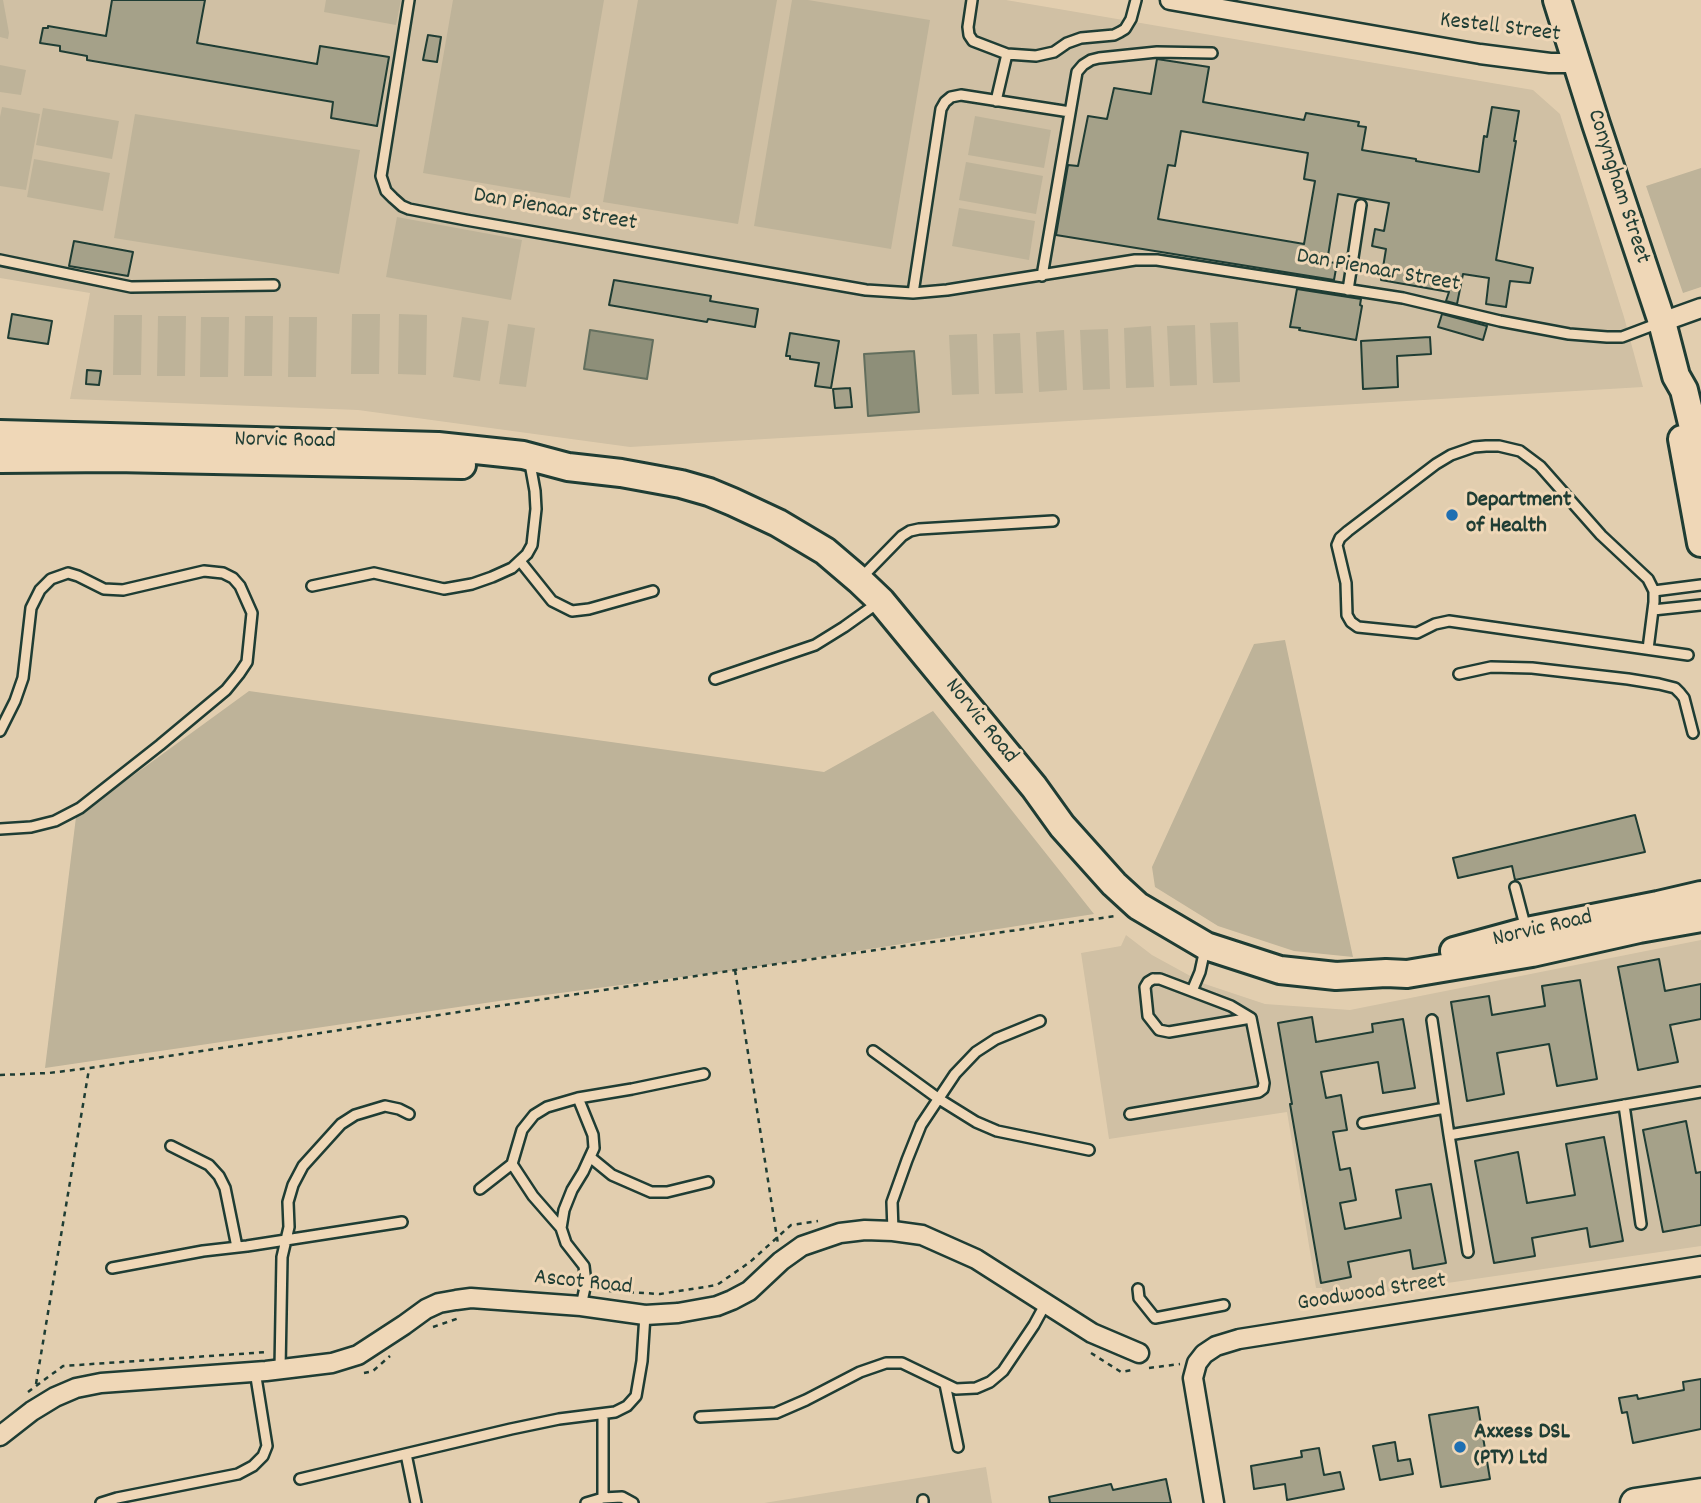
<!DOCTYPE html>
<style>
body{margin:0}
canvas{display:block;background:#e2ceaf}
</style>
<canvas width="1701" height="1503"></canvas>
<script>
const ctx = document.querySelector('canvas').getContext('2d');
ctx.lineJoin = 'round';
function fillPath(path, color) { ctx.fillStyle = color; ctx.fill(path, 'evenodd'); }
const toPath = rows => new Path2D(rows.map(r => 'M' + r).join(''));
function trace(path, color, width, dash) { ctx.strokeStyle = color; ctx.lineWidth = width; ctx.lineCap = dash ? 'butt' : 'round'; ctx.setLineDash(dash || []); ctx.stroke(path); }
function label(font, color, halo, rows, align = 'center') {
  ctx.font = font + ' Dekko,sans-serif'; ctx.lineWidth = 6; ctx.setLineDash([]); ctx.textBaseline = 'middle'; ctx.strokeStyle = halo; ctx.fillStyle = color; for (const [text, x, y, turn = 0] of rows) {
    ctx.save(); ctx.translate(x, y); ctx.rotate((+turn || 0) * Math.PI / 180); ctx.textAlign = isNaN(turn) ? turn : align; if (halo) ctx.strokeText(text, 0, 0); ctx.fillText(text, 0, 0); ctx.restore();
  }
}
fillPath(toPath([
 [0,0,1006,0,1533,90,1560,114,1624,317,1643,387,630,447,358,410,70,399,90,293,0,278],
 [1126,935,1152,955,1205,984,1265,1004,1350,1010,1701,940,1701,1246,1324,1301,1322,1288,1316,1288,1287,1112,1109,1139,1081,953,1121,946],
 [986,1467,992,1503,764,1503]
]), '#d0c0a4');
fillPath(toPath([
 [0,0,3,0,9,33,8,39,0,37],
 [326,0,401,0,396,25,324,12],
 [453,0,604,0,570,198,423,173],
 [638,0,777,0,738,224,603,202],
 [792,0,808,0,930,20,891,249,754,226],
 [0,65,26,70,21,95,0,92],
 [2,107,40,114,26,190,0,186,0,117],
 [43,108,119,121,112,159,36,145],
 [135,114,360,150,339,274,114,238],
 [975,116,1051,130,1044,168,968,155],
 [34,159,110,173,103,211,27,197],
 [966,162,1043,176,1036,214,959,200],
 [1701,168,1701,287,1683,293,1646,186],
 [959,208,1035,221,1029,260,952,246],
 [397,217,522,240,511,300,386,277],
 [352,314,380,314,379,374,351,374],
 [399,314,427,315,426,375,398,374],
 [114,315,142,315,141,375,113,375],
 [158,316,186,316,185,376,157,376],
 [245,316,273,316,272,376,244,376],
 [201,317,229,317,228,377,200,377],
 [289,317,317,317,316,377,288,377],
 [462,317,489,321,480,381,453,377],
 [1238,322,1240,382,1213,383,1210,323],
 [508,324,535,328,526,387,499,384],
 [1195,325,1197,385,1170,386,1167,326],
 [1151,326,1154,387,1126,388,1124,328],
 [1108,329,1110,389,1083,390,1080,330],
 [1064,330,1067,390,1039,392,1036,332],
 [1020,333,1023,393,995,394,993,334],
 [977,334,979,394,952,395,949,335],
 [1285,640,1353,957,1294,951,1218,926,1155,887,1152,867,1254,644],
 [249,691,824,772,933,711,1094,914,735,970,499,1001,45,1068,76,817]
]), '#beb399');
const water = toPath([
 [590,330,653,340,647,379,584,369,590,330],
 [914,351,919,412,868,416,864,354,914,351]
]);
fillPath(water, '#8e8f79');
trace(water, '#626e5d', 2);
const building = toPath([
 [112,0,205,0,197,43,317,64,320,46,389,57,377,126,331,118,333,102,87,60,87,56,60,51,60,46,40,43,43,28,48,28,48,26,106,36,112,0],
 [428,35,441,37,437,62,423,60,428,35],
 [1157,59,1209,67,1203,102,1304,120,1306,113,1359,122,1358,126,1366,127,1362,150,1416,159,1416,161,1479,172,1484,136,1487,137,1492,107,1519,111,1514,141,1516,141,1496,260,1533,268,1530,283,1510,281,1506,307,1486,304,1489,278,1463,274,1457,304,1446,301,1449,292,1381,280,1386,249,1372,246,1375,229,1384,231,1389,203,1338,194,1327,262,1337,263,1334,280,1056,235,1068,165,1078,166,1088,116,1107,119,1114,88,1151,94,1157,59],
 [1181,131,1308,153,1304,179,1315,181,1304,244,1158,219,1168,165,1175,166,1181,131],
 [74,241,133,252,128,276,69,266,74,241],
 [614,280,711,296,710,301,758,309,755,327,708,319,707,322,609,305,614,280],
 [1297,289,1361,299,1360,305,1362,306,1356,340,1299,330,1300,328,1290,327,1297,289],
 [12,314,52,321,48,344,8,338,12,314],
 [1442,314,1487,326,1483,340,1438,327,1442,314],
 [790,333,839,341,831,388,815,386,819,363,790,359,790,356,786,356,790,333],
 [1430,337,1431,354,1397,356,1398,387,1363,389,1361,341,1430,337],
 [87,370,101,371,99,385,86,384,87,370],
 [850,388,852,407,835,408,833,389,850,388],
 [1635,815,1645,852,1515,880,1512,866,1458,878,1453,858,1635,815],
 [1659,959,1665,991,1701,984,1701,1019,1670,1025,1678,1062,1638,1070,1618,967,1659,959],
 [1580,980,1597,1079,1557,1086,1549,1044,1497,1053,1504,1094,1467,1101,1451,1002,1489,996,1492,1015,1545,1006,1542,986,1580,980],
 [1312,1017,1316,1042,1373,1032,1372,1024,1403,1019,1415,1088,1383,1093,1378,1062,1321,1072,1326,1098,1341,1095,1347,1130,1333,1132,1340,1170,1350,1168,1356,1200,1340,1203,1345,1229,1401,1218,1396,1190,1431,1184,1446,1263,1413,1269,1410,1250,1348,1262,1351,1277,1321,1283,1290,1104,1292,1104,1278,1023,1312,1017],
 [1686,1121,1696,1173,1701,1172,1701,1225,1663,1232,1643,1130,1686,1121],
 [1604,1137,1623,1241,1590,1247,1587,1228,1532,1238,1535,1256,1494,1263,1475,1161,1518,1152,1527,1203,1575,1195,1566,1144,1604,1137],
 [1701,1379,1701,1429,1633,1443,1627,1412,1622,1413,1619,1398,1637,1395,1638,1399,1684,1390,1683,1382,1701,1379],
 [1478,1407,1490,1479,1441,1487,1429,1415,1478,1407],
 [1395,1442,1398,1461,1410,1459,1413,1474,1380,1480,1373,1446,1395,1442],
 [1319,1448,1324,1475,1340,1472,1344,1489,1287,1500,1285,1484,1254,1489,1251,1466,1302,1457,1301,1451,1319,1448],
 [1166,1479,1171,1503,1050,1503,1049,1497,1111,1484,1113,1490,1166,1479]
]);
fillPath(building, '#a5a189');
trace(building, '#1f3d34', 2);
const lane = toPath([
 [409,0,381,176,386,191,393,198,402,206,409,209,466,220,866,290,913,293,947,290,1135,260,1157,260,1403,298,1500,321,1569,334,1607,337,1622,337,1659,323],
 [972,0,968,27,969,35,973,41,1007,54,1036,56,1054,52,1067,43,1081,38,1114,35,1120,32,1125,29,1131,19,1136,0],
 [996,101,1007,54],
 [0,260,131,287,274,285],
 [1042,276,1077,72,1083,65,1091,60,1099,58,1157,52,1212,53],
 [1348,290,1361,205],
 [913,293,941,109,945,102,951,97,961,95,1070,112],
 [520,561,552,601,572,611,589,609,653,591],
 [861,578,902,536,910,531,919,529,1053,521],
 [312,586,374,573,444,589,472,584,492,577,512,568,527,554,532,545,536,509,535,491,531,469,531,459],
 [1654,591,1701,585],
 [1653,610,1701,605],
 [1648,649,1654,602,1654,591,1648,579,1601,535,1540,466,1520,451,1499,446,1486,446,1474,447,1451,455,1436,464,1348,531,1340,538,1337,545,1346,583,1347,615,1351,622,1358,627,1417,633,1435,624,1449,621,1688,655],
 [1459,674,1491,667,1532,668,1628,679,1659,684,1675,688,1680,693,1684,698,1693,733],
 [715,679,815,645,844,627,879,602],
 [0,731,15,701,23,678,31,608,40,590,51,579,68,573,78,576,104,589,123,590,204,571,223,573,233,578,240,586,252,613,247,662,239,674,226,690,160,745,80,808,55,821,31,827,0,829],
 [1515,887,1526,929],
 [1153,979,1160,979,1231,1006,1251,1018,1169,1032,1159,1030,1148,1016,1145,987,1148,982,1153,979],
 [1192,991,1200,972,1205,949],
 [1432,1020,1449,1135],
 [873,1051,939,1099,976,1122,997,1131,1089,1150],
 [578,1098,593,1135,594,1148,583,1172,572,1190,564,1210,561,1228,566,1243,584,1266,586,1283,581,1306],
 [1624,1105,1641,1224],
 [1130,1114,1259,1092,1263,1089,1264,1083,1251,1018],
 [1363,1123,1445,1108],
 [171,1146,209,1165,219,1176,225,1188,237,1247],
 [590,1157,612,1175,651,1192,667,1192,708,1182],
 [512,1164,533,1196,561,1228],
 [480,1189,512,1164,522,1130,534,1115,547,1107,578,1098,632,1089,704,1074],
 [893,1231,892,1202,907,1160,921,1125,955,1074,976,1052,996,1039,1040,1021],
 [1468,1252,1449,1135,1701,1092],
 [112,1268,203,1251,247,1246,402,1222],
 [1138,1289,1139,1298,1155,1318,1224,1305],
 [280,1369,282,1257,289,1227,288,1202,293,1185,303,1166,341,1124,355,1115,385,1106,399,1109,409,1114],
 [945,1384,958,1447],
 [700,1417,776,1413,806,1400,860,1372,886,1363,902,1363,956,1389,976,1388,990,1382,1003,1371,1034,1325,1046,1303],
 [406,1454,416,1503],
 [300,1479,511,1429,559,1419,615,1412,627,1406,636,1396,642,1361,645,1315],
 [603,1498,603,1414],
 [923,1500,923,1503],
 [101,1503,117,1498,238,1474,253,1466,263,1456,267,1446,255,1371],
 [586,1503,603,1498,622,1497,633,1503]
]);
const street = toPath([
 [1170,0,1480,54,1550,63,1567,63,1575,61],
 [1662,322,1701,308],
 [0,1436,32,1411,55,1397,76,1388,101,1383,266,1371,332,1363,358,1355,404,1325,426,1309,439,1303,456,1300,471,1298,581,1306,645,1315,678,1313,717,1306,732,1300,749,1291,781,1261,802,1246,840,1233,865,1230,893,1231,922,1235,976,1259,1092,1333,1139,1353],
 [1214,1503,1193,1378,1197,1363,1204,1354,1216,1346,1239,1339,1701,1266]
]);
const secondary = toPath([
 [1557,0,1596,124,1662,322,1676,376,1684,390,1701,461],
 [0,434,438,446,523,455,568,467,621,473,681,484,709,492,733,502,778,523,825,551,859,580,881,601,1034,787,1062,826,1114,884,1138,906,1206,946,1280,970,1336,976,1386,973,1407,974,1532,953,1639,929,1701,918],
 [1682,439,1701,543],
 [0,459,114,458,462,465],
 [1454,951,1527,931,1658,905,1701,895]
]);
const primary = toPath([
 [1635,1503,1701,1493]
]);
trace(lane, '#1f3d34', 14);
trace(street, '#1f3d34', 23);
trace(secondary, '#1f3d34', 32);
trace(primary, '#1f3d34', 33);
trace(toPath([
 [735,970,778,1244],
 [0,1075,49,1073,89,1068,735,970,1116,916],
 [609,1291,660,1294,717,1285,750,1262,791,1225,818,1221],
 [433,1327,459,1318],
 [1091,1353,1121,1372,1132,1370],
 [1149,1368,1180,1364],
 [364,1373,373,1371,390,1356],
 [36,1384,89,1069],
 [28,1392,63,1366,268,1352]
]), '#1f3d34', 2.5, [5, 5]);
trace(lane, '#efd7b7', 9);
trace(street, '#efd7b7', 18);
trace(secondary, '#efd7b7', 26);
trace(primary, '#efd7b7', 28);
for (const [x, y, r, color] of [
 [1452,515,7,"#1f6fb2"],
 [1460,1447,7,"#1f6fb2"]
]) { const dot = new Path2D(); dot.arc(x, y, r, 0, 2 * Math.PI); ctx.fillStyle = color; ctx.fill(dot); trace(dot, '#efd7b7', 2.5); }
label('23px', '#1f3d34', '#efd7b7', [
 ["Kestell Street",1500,29,7],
 ["Conyngham Street",1617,187,72],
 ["Dan Pienaar Street",555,211,10],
 ["Dan Pienaar Street",1378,272,10],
 ["Norvic Road",285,442,1],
 ["Norvic Road",980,722,51],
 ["Norvic Road",1543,930,-13],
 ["Ascot Road",583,1284,6],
 ["Goodwood Street",1372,1294,-9]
]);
label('bold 23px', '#1f3d34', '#efd7b7', [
 ["Department",1466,502],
 ["of Health",1466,528],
 ["Axxess DSL",1474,1434],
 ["(PTY) Ltd",1474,1460]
], 'left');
</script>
